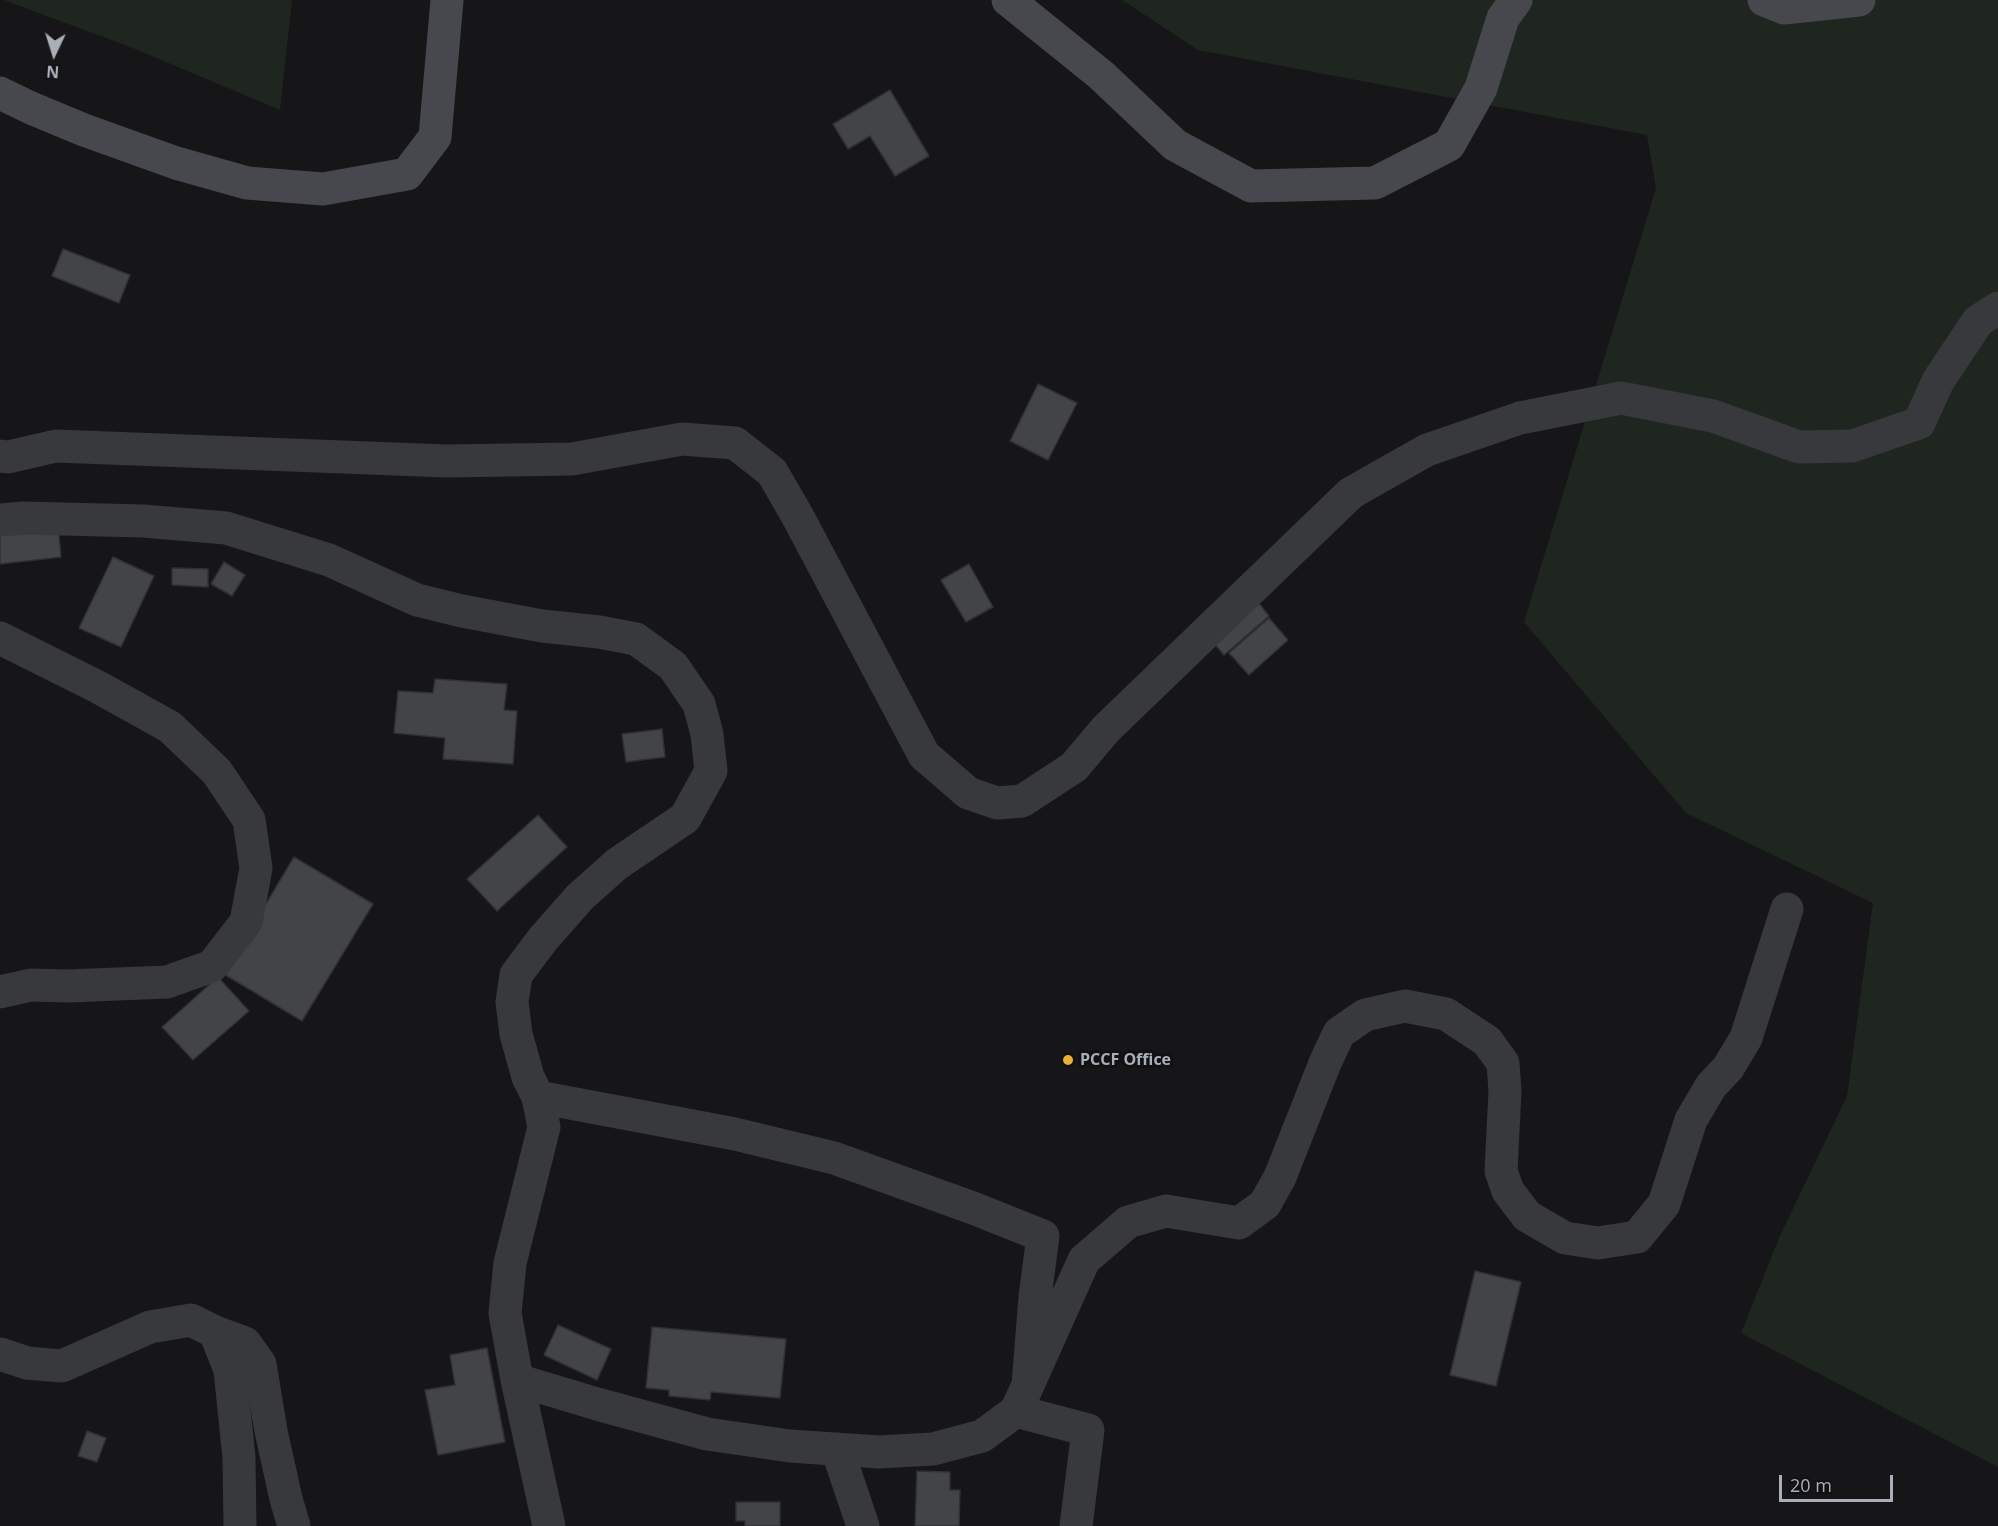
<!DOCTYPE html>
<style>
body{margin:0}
#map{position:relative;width:1998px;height:1526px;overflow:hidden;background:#161618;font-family:"Open Sans",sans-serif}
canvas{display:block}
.north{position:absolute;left:24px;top:24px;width:60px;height:60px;-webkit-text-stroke:4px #111113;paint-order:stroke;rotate:184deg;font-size:16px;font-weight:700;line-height:24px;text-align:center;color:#a9aeb8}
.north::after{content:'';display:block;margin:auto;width:21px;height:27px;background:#a9aeb8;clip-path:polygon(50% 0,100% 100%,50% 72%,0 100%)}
.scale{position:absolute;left:1779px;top:1475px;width:114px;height:27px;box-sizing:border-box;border:3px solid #a9aeb8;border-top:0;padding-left:8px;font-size:18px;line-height:21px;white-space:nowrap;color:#a9aeb8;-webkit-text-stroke:4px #111113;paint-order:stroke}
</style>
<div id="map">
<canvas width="1998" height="1526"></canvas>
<div class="north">N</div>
<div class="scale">20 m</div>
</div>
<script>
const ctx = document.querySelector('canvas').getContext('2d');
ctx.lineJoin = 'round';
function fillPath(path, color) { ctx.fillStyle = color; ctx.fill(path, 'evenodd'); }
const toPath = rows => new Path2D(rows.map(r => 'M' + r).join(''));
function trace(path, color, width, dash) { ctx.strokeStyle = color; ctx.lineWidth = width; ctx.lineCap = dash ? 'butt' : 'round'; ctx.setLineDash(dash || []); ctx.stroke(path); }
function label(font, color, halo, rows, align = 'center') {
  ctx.font = font + ' "Open Sans",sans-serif'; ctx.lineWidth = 6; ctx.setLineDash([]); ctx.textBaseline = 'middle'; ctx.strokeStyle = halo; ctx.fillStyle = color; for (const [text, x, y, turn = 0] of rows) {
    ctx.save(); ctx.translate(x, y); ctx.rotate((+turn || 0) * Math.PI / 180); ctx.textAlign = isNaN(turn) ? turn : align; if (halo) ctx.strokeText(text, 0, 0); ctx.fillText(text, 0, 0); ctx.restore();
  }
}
fillPath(toPath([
 [4,0,292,0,280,110,133,48],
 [1122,0,1998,0,1998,1467,1741,1333,1779,1238,1847,1096,1873,903,1686,813,1524,622,1656,188,1647,135,1198,50]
]), '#1f261f');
const building = toPath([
 [890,90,929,156,895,176,870,136,848,149,833,124,890,90],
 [63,249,130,275,119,303,52,276,63,249],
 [1038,384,1077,403,1048,460,1010,441,1038,384],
 [58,526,61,557,0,564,0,532,58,526],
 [113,557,154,576,121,647,79,628,113,557],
 [224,562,245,575,232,596,211,584,224,562],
 [969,564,993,607,966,622,941,580,969,564],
 [172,568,208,569,208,587,172,585,172,568],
 [1258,602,1269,616,1224,655,1213,642,1258,602],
 [1269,618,1288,640,1249,675,1229,653,1269,618],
 [435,679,507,684,504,710,517,711,513,764,443,759,445,738,394,733,398,691,433,693,435,679],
 [662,729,665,757,626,762,622,734,662,729],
 [538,815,567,847,497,911,467,879,538,815],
 [294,857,373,904,302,1021,224,974,294,857],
 [218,977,249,1011,193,1060,162,1027,218,977],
 [1475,1271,1521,1282,1496,1386,1450,1375,1475,1271],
 [558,1325,611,1349,597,1380,544,1355,558,1325],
 [652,1327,786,1339,780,1398,711,1392,710,1400,669,1396,669,1390,646,1388,652,1327],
 [487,1348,505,1442,438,1455,425,1390,455,1385,450,1355,487,1348],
 [87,1431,106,1438,97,1462,78,1456,87,1431],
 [917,1471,950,1472,950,1490,960,1490,959,1526,915,1526,917,1471],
 [736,1502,780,1502,780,1526,745,1526,745,1521,736,1521,736,1502]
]);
fillPath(building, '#434448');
trace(building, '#303134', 1.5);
trace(toPath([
 [0,456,8,457,56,446,447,461,572,459,682,439,735,443,772,472,798,517,924,755,968,793,997,803,1022,801,1074,767,1106,729,1351,493,1427,450,1520,418,1621,398,1713,416,1799,447,1852,446,1919,423,1938,381,1978,321,1998,308],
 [0,520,23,518,143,521,226,528,329,560,417,600,462,611,542,626,599,632,636,639,673,666,699,704,707,734,711,771,685,818,617,864,580,897,543,939,516,975,512,1002,516,1034,528,1077,538,1097,544,1127,510,1263,505,1313,517,1380,549,1526],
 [215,1332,245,1343,260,1364,271,1431,286,1499,294,1526],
 [517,1380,597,1404,707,1434,790,1446,879,1452,933,1449,982,1436,1016,1411,1028,1385,1035,1297,1043,1236,973,1208,834,1158,735,1134,538,1097],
 [1028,1385,1084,1260,1128,1222,1166,1211,1239,1223,1265,1204,1280,1177,1325,1063,1339,1033,1365,1015,1405,1006,1446,1014,1487,1041,1503,1063,1505,1091,1501,1171,1508,1191,1527,1216,1565,1238,1598,1243,1637,1237,1664,1204,1691,1120,1711,1086,1728,1068,1746,1038,1787,909],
 [1016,1411,1088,1430,1076,1526],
 [837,1449,863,1526]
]), '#38393d', 33);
trace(toPath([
 [0,638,98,687,170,727,217,772,249,820,256,868,246,922,212,966,167,982,68,986,31,985,0,992],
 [0,1354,27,1363,62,1366,150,1327,191,1320,215,1332,230,1370,239,1458,240,1526]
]), '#38393d', 33);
trace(toPath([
 [1008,0,1101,75,1175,145,1251,186,1375,183,1449,145,1481,88,1503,18,1516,0],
 [1764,0,1784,8,1859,0],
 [0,93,31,108,84,130,176,163,247,183,323,189,407,174,435,137,447,0]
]), '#46484d', 33);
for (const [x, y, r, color] of [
 [1068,1060,6,"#eeaf39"]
]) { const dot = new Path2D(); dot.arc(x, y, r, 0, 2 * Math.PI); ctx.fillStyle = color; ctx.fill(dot); trace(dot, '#111113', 2); }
label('bold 16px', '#a9aeb8', '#111113', [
 ["PCCF Office",1080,1060]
], 'left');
</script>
